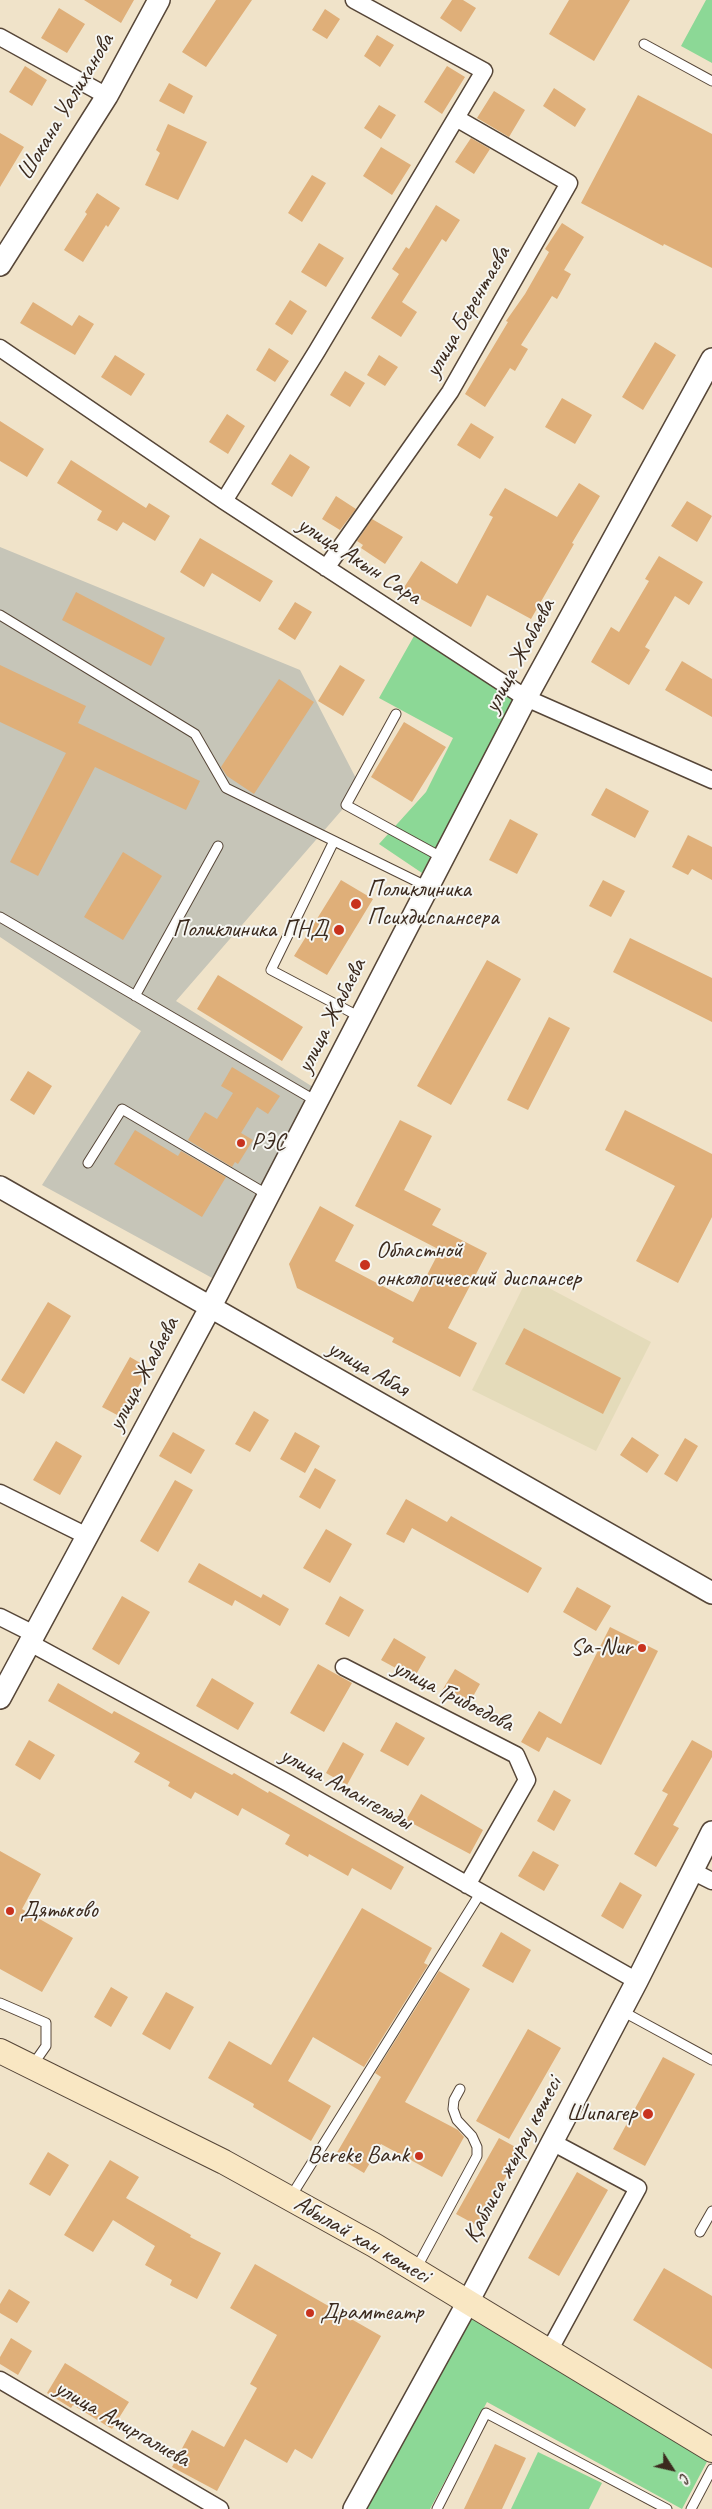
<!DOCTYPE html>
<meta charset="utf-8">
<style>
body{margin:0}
#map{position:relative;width:712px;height:2509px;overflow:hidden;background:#f0e3c9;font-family:Caveat,sans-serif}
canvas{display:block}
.north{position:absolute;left:647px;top:2444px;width:50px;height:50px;-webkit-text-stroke:4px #f6f6f2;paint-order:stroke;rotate:125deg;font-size:14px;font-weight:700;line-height:20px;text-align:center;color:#3b2a1e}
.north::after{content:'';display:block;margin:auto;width:18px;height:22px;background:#3b2a1e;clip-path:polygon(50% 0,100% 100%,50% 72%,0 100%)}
</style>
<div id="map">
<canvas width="712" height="2509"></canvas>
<div class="north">С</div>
</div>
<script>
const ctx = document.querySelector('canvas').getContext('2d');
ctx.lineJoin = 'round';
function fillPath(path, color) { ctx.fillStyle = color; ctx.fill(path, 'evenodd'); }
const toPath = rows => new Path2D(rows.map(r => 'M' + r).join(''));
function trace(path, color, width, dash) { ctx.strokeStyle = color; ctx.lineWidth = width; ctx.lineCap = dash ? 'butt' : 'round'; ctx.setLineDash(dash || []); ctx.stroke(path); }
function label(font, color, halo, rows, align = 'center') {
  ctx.font = font + ' Caveat,sans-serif'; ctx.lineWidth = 4; ctx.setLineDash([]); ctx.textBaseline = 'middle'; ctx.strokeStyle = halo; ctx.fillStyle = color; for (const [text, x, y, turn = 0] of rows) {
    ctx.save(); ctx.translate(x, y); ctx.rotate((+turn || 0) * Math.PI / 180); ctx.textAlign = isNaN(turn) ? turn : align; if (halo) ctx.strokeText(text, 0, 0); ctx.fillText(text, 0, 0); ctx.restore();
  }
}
fillPath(toPath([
 [528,1277,651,1342,596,1451,472,1390]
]), '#e4dbba');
fillPath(toPath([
 [0,547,300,670,361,788,176,1001,313,1087,214,1279,42,1185,141,1031,0,937]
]), '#c6c5b8');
fillPath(toPath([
 [706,0,712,0,712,63,681,46],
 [414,636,515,701,422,873,379,844,426,792,453,738,379,698],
 [472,2314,710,2456,682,2509,487,2402,430,2509,366,2509],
 [538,2452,602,2483,589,2509,511,2509]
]), '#8cd896');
fillPath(toPath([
 [84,0,134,0,121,23],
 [216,0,252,0,206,67,182,52],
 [452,0,463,0,476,8,461,32,440,18],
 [569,0,630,0,594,61,549,34],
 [59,8,85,24,67,53,41,38],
 [325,9,340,19,327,39,312,30],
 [377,35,394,45,380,67,364,56],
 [25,66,47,80,32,106,9,92],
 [447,66,465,77,442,114,424,102],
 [169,83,193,96,184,114,159,101],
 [554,88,586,109,575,127,543,106],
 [494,91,525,110,509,137,477,118],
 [638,95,712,134,712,268,664,244,663,246,581,203],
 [379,105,396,115,381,139,364,128],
 [168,124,207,142,178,200,145,185,160,153,156,150],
 [0,133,24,147,0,187],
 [471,138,490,149,474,174,455,162],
 [381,147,411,165,392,195,363,176],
 [312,175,326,183,302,222,288,213],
 [97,193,120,208,108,227,106,225,83,262,64,250,87,214,85,212],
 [436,205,460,220,446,242,442,239,402,302,417,312,401,337,371,318,399,274,392,269,406,247,409,249],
 [562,223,584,237,564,270,571,274,557,299,552,296,521,345,528,349,515,371,510,368,485,407,465,394,508,322,506,321,525,294,549,252,545,249],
 [319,243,344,258,326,287,301,272],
 [290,300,307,311,292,335,275,324],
 [33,302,72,326,79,315,94,324,75,355,20,323],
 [655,342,676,355,643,410,622,397],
 [269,348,289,361,275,382,256,370],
 [115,355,145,374,131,396,101,377],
 [379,355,398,367,385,386,367,375],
 [345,371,365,383,350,407,330,395],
 [562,398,592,415,575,444,545,427],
 [227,414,245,426,228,454,209,442],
 [0,421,44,449,27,477,0,461],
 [471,423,494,437,480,459,457,445],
 [290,454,310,467,292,497,271,484],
 [71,460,146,508,149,503,170,516,155,541,123,522,117,531,97,520,102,511,57,483],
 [579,483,600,496,572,543,574,544,531,619,487,595,471,627,403,589,421,561,457,584,493,517,489,515,505,488,557,517],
 [336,496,356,509,340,530,322,519],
 [687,501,712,516,697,542,671,526],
 [372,519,403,537,385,564,361,548,363,545,357,541],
 [200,538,273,581,260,602,212,573,204,587,180,572],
 [659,556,703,582,689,605,675,596,645,647,650,650,629,685,591,662,611,627,619,632,649,581,645,579],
 [76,592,165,638,151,666,62,620],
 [295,602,312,612,295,640,278,629],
 [682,661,712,679,712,717,665,690],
 [0,665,86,706,78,723,200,781,186,810,95,767,38,876,10,862,66,753,0,722],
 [340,665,365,680,343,716,318,701],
 [279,679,314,702,254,794,227,776,221,767],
 [404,722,446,747,412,802,371,777],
 [606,788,649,811,635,838,591,815],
 [510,819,538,834,517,874,489,860],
 [688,835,712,847,712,880,692,869,688,875,672,867],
 [123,852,162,876,123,940,84,917],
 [341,880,373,899,327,975,294,956],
 [603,880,625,891,611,917,589,906],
 [630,938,712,978,712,1022,613,972],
 [487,960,521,979,451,1105,417,1086],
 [218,975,303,1027,282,1061,197,1009],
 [549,1017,570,1028,528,1110,507,1100],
 [232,1067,280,1096,268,1114,257,1107,241,1133,253,1140,238,1164,235,1162,232,1167,188,1140,205,1112,217,1119,233,1093,221,1086],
 [28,1071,52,1086,34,1115,10,1100],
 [625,1110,712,1154,712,1217,678,1283,636,1261,675,1186,605,1150],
 [400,1120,432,1136,404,1190,441,1209,432,1225,487,1253,448,1328,477,1343,460,1377,392,1342,394,1338,297,1288,289,1264,320,1206,354,1225,335,1261,413,1302,440,1250,355,1206],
 [135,1130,178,1156,181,1151,226,1177,202,1217,114,1164],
 [48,1302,71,1316,24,1394,1,1380],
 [524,1328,621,1378,603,1414,505,1364],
 [130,1357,149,1368,121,1417,102,1407],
 [254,1411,269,1420,250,1452,235,1444],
 [173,1432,205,1450,191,1474,159,1456],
 [295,1432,320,1446,305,1473,280,1459],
 [632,1437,659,1455,647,1473,620,1455],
 [685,1438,698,1446,677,1482,664,1474],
 [56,1441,82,1456,60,1495,33,1480],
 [315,1468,336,1480,320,1509,299,1497],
 [175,1480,193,1490,158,1552,140,1541],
 [406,1499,447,1522,451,1516,542,1568,528,1593,412,1528,404,1543,386,1534],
 [326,1529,352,1544,330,1583,303,1568],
 [199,1563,261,1598,263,1594,289,1609,280,1626,235,1600,232,1606,188,1582],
 [577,1587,611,1606,596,1631,563,1612],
 [122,1596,150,1612,119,1665,92,1649],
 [340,1596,364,1610,349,1637,325,1624],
 [610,1627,658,1651,601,1765,547,1737,539,1752,521,1742,539,1711,561,1724],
 [394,1638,426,1657,414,1678,381,1660],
 [318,1664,352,1683,324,1732,290,1713],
 [455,1669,480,1684,466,1709,440,1694],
 [212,1678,254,1703,238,1730,196,1706],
 [58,1683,112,1714,114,1711,232,1775,234,1773,268,1793,269,1791,404,1867,391,1890,352,1868,348,1876,309,1854,308,1857,285,1844,290,1835,242,1808,238,1816,195,1792,191,1799,168,1786,170,1782,134,1762,140,1753,48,1701],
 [396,1722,425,1738,408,1766,380,1751],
 [29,1740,55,1755,40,1780,15,1765],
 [692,1740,712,1751,712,1757,673,1825,679,1828,656,1867,634,1854,668,1794,662,1791],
 [343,1742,364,1754,347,1785,326,1773],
 [554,1790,571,1800,554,1831,537,1821],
 [421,1794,483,1830,470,1854,406,1820],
 [0,1851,41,1874,22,1909,73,1938,42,1992,0,1969],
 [533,1851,559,1865,544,1891,518,1876],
 [620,1882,642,1895,623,1929,601,1916],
 [362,1908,432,1948,424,1963,428,1965,364,2067,313,2037,288,2081,331,2106,311,2141,253,2107,254,2104,208,2078,229,2041,271,2065],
 [501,1932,531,1950,513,1983,482,1966],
 [439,1971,470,1989,405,2102,458,2130,464,2137,442,2177,381,2144,364,2173,335,2156,381,2077,375,2073],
 [111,1987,128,1997,111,2027,94,2017],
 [166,1992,194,2007,170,2050,142,2034],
 [528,2029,561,2048,509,2139,476,2121],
 [663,2057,695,2074,645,2166,613,2149],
 [499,2138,521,2150,478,2226,456,2214],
 [48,2152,69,2165,50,2196,29,2184],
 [110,2160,139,2177,126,2198,191,2235,190,2237,221,2253,197,2299,170,2285,172,2280,145,2265,155,2246,113,2220,93,2252,64,2235],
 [577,2172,608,2190,559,2276,528,2258],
 [255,2264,381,2336,312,2459,295,2449,287,2463,245,2439,217,2491,172,2467,192,2430,224,2447,257,2388,250,2384,277,2335,230,2308],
 [664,2268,712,2296,712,2369,633,2320],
 [9,2289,30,2302,17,2323,0,2313,0,2304],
 [11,2338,32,2351,18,2375,0,2364,0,2357],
 [65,2363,129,2402,112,2429,73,2405,71,2408,47,2393],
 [495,2444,526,2458,502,2509,464,2509]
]), '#dfaf79');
const service = toPath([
 [644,44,712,81],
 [0,615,195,734,226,788,428,887],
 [396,714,346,805,443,858],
 [334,841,271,970,360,1017],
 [0,917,316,1101],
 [135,996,218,846],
 [88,1163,122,1109,268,1195],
 [0,2003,46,2023,46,2046,32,2066],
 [622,2011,712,2060],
 [290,2198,481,1892],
 [700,2232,712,2211],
 [416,2269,477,2156,477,2147,472,2136,457,2120,453,2109,454,2100,460,2089],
 [437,2509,486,2413,667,2509],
 [691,2509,712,2469]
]);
const minor = toPath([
 [0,37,107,96],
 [0,348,224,501,526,698,712,780],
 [224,501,317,351,484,71,354,0],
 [326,568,450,392,569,183,456,118],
 [0,1493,87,1536],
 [0,1617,34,1634],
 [30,1643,288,1783,637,1981],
 [344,1667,516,1755,527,1780,467,1885],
 [692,1871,712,1881],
 [549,2351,638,2188,552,2142],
 [0,2380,220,2509]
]);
const tertiary = toPath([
 [0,265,107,96,159,0],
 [0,1187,712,1593],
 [0,1698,210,1308,526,698,712,359],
 [354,2509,468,2302,637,1981,712,1832]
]);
const secondary = toPath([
 [0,2051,224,2162,374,2245,712,2450]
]);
trace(service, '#564638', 11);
trace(minor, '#564638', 19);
trace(tertiary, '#564638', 24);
trace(secondary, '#564638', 26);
trace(service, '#fff', 9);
trace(minor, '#fff', 16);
trace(tertiary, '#fff', 21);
trace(secondary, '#f9e7c3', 24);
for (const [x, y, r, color] of [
 [356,904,6,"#c8321e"],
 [339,930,6,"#c8321e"],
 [241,1143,5,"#c8321e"],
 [365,1265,6,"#c8321e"],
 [642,1648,5,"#c8321e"],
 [10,1911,5,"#c8321e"],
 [648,2114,6,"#c8321e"],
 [419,2156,5,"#c8321e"],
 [310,2313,5,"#c8321e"]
]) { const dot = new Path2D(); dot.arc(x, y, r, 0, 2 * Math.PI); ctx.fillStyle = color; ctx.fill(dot); trace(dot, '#f6f6f2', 2); }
label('24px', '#3b2a1e', '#f6f6f2', [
 ["Шокана Уалиханова",66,107,-59],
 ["улица Берентаева",468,312,-60],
 ["улица Акын Сара",359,561,33],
 ["улица Жабаева",520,656,-62],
 ["улица Жабаева",332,1016,-63],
 ["улица Абая",368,1369,30],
 ["улица Жабаева",144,1374,-62],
 ["улица Грибоедова",453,1696,27],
 ["улица Амангельды",346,1789,29],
 ["Қаблиса жырау көшесі",513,2160,-62],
 ["Абылай хан көшесі",362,2240,30],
 ["улица Амиргалиева",122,2424,30]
]);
label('24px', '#3b2a1e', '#f6f6f2', [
 ["Поликлиника",367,890],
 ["Психдиспансера",367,918],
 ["Поликлиника ПНД",328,930,"right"],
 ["РЭС",251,1143],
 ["Областной",376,1251],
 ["онкологический диспансер",376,1279],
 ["Sa-Nur",632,1648,"right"],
 ["Дятьково",20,1911],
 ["Шипагер",637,2114,"right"],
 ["Bereke Bank",409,2156,"right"],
 ["Драмтеатр",320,2313]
], 'left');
</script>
